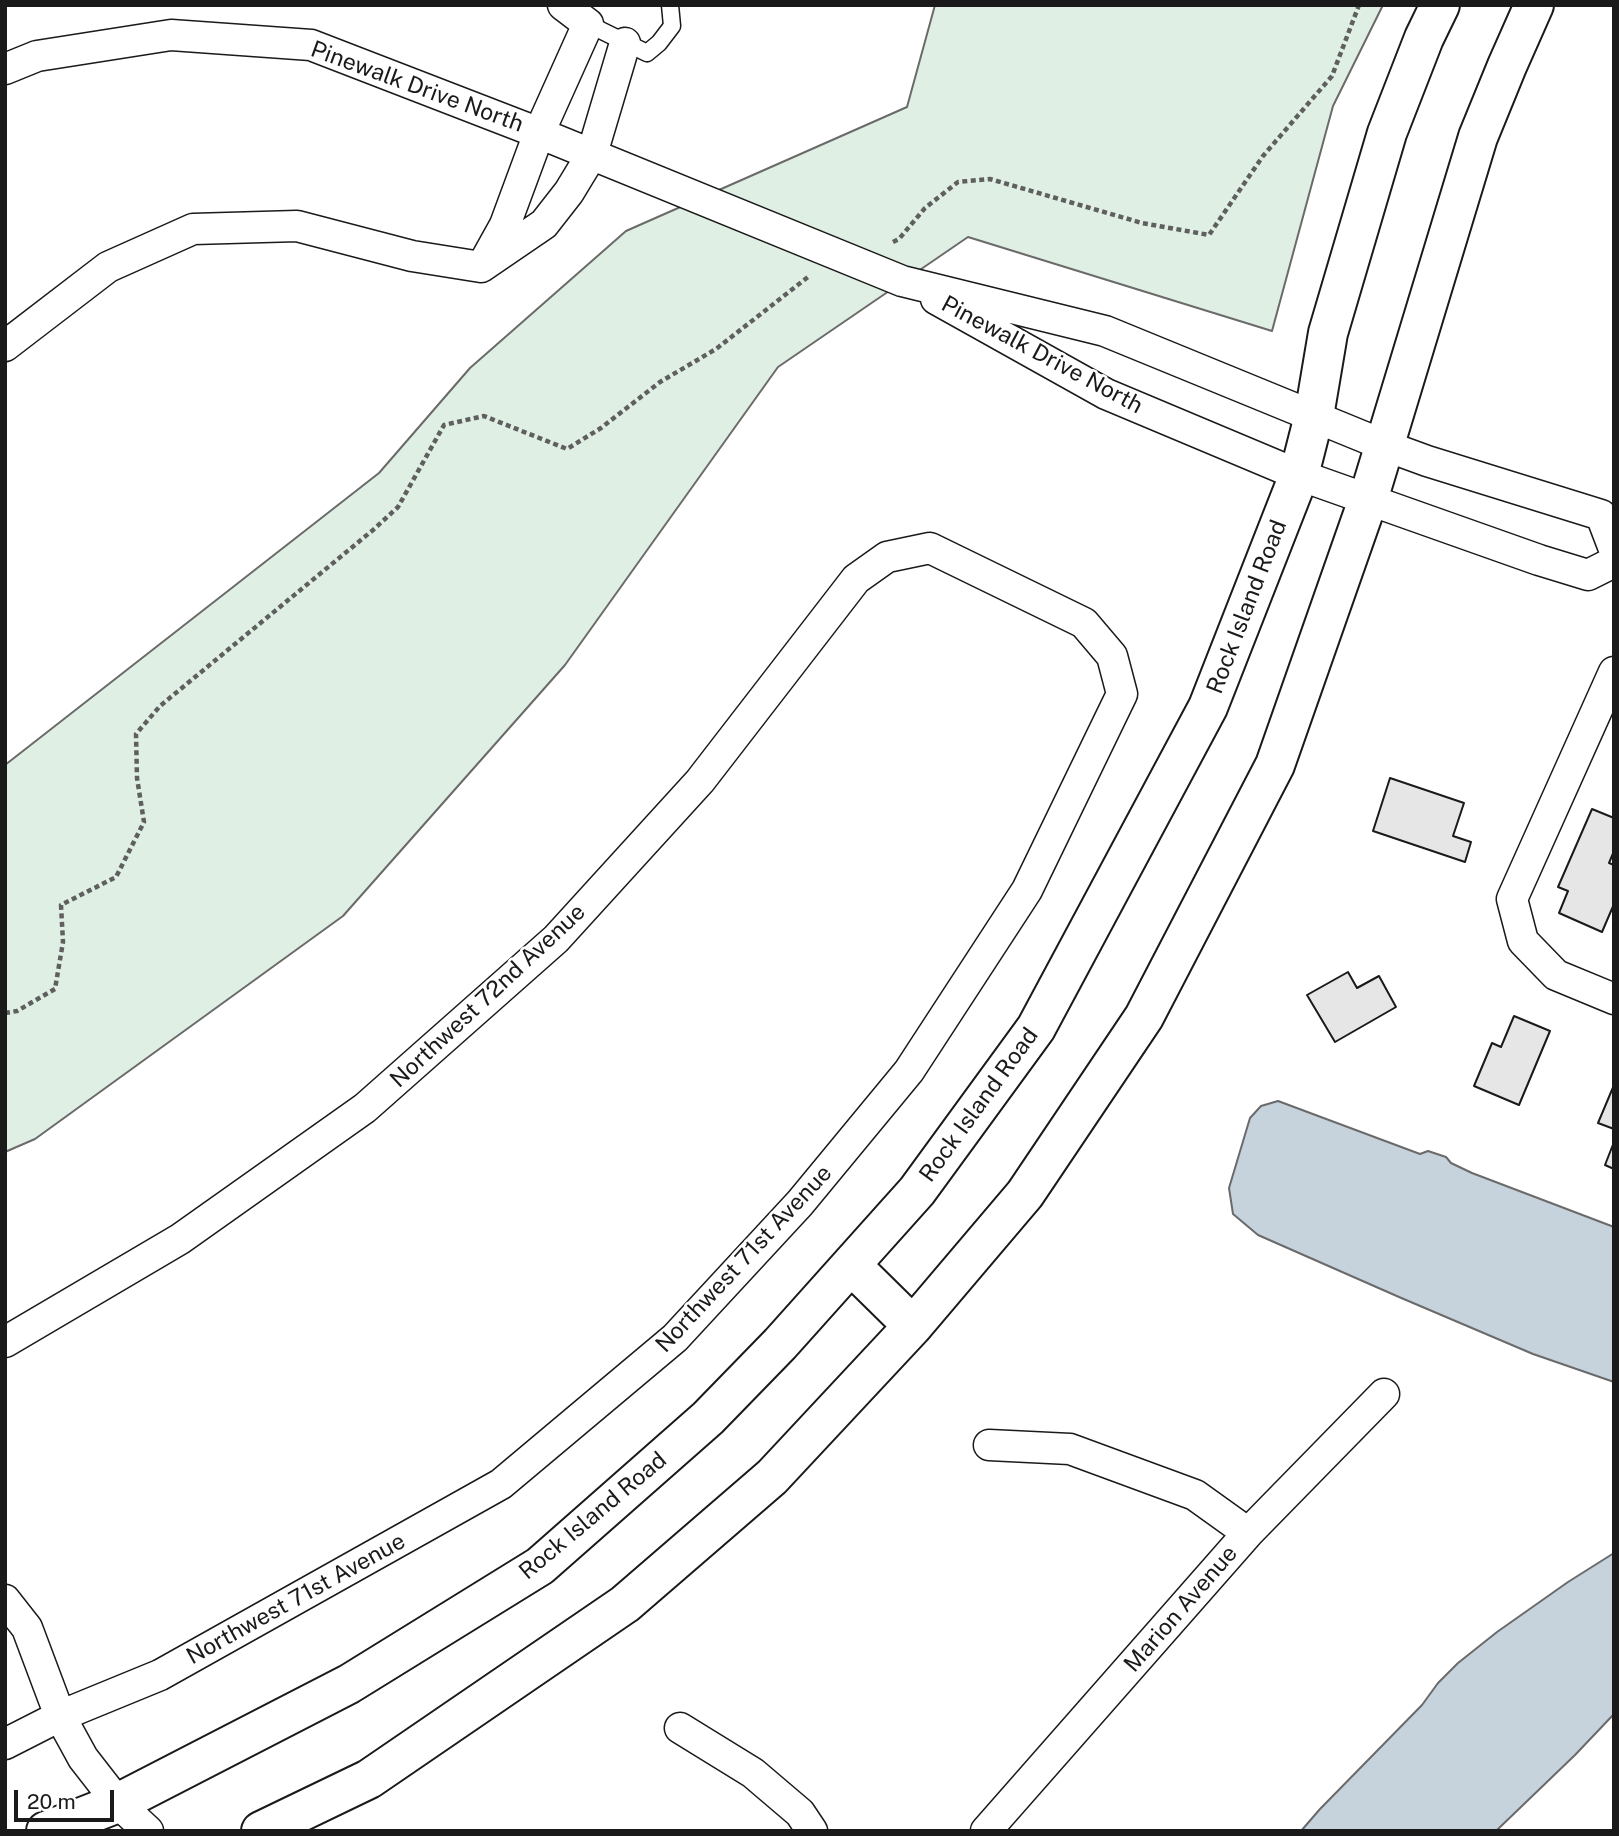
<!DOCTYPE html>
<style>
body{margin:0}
#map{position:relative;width:1619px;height:1836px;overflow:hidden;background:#fff;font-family:"Public Sans",sans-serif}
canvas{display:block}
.frame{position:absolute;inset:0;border:7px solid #1a1a1a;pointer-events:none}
.scale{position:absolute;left:14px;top:1790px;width:100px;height:32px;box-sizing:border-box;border:4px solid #1a1a1a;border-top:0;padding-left:9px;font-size:21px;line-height:24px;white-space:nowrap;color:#1a1a1a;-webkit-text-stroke:5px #fff;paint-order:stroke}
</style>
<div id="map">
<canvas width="1619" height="1836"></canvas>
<div class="frame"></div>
<div class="scale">20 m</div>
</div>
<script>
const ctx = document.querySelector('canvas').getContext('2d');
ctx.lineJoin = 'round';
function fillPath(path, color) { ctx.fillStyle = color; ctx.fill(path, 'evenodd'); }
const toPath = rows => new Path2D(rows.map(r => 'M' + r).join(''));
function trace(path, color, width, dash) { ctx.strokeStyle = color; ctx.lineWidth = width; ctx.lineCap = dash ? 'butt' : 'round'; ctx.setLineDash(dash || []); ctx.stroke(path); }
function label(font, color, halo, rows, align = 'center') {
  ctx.font = font + ' "Public Sans",sans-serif'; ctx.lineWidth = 5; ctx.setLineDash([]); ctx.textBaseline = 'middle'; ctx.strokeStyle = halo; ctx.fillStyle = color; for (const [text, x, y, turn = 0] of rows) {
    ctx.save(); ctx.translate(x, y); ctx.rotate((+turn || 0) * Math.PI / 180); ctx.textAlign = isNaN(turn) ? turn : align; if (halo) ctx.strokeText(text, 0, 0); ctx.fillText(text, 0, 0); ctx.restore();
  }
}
const green = toPath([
 [935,5,1383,5,1333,106,1272,331,968,237,778,367,565,665,343,916,35,1139,5,1152,5,765,379,473,470,368,626,231,907,107,935,5]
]);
fillPath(green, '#e0efe3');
trace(green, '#6a6a6a', 2);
const water = toPath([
 [1278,1101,1420,1154,1428,1151,1446,1157,1451,1163,1472,1173,1614,1227,1614,1382,1533,1354,1399,1297,1258,1235,1233,1214,1229,1188,1250,1118,1261,1106,1278,1101],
 [1614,1553,1614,1714,1575,1755,1496,1831,1301,1831,1320,1809,1422,1705,1438,1683,1458,1663,1497,1632,1568,1582,1614,1553]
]);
fillPath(water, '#c6d2dc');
trace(water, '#6a6a6a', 2);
const building = toPath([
 [1390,778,1464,803,1453,836,1471,842,1465,862,1373,831,1390,778],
 [1592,809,1614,818,1614,851,1609,863,1614,865,1614,904,1602,932,1559,913,1568,891,1558,887,1592,809],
 [1348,972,1357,988,1379,976,1396,1007,1335,1042,1307,995,1348,972],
 [1514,1016,1550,1031,1519,1105,1474,1086,1492,1043,1501,1047,1514,1016],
 [1614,1085,1614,1129,1598,1123,1614,1085],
 [1614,1142,1614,1169,1605,1165,1614,1142]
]);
fillPath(building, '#e6e6e6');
trace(building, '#1a1a1a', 2);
const lane = toPath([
 [588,24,647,53,659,43,672,26,670,5]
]);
const street = toPath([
 [5,69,37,56,171,35,311,45,539,133,902,281,1105,331,1386,446,1427,461,1601,515,1614,549],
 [485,261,505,225,539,133,588,24,563,5],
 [936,299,1106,394,1299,475,1539,560,1588,575,1614,562],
 [5,346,108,267,193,229,297,226,412,256,481,267,544,224,569,192,592,154,625,43],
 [1614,672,1512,899,1523,941,1556,975,1614,999],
 [5,1342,180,1239,365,1108,556,939,700,781,856,579,887,557,930,548,1084,623,1112,656,1122,694,1027,890,909,1071,800,1203,675,1338,501,1484,160,1675,60,1716,5,1744],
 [989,1445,1070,1449,1195,1495,1248,1533],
 [5,1600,27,1628,60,1716,83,1758,118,1803,148,1831],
 [680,1728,753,1773,800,1813,812,1831],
 [986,1831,1248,1533,1384,1394]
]);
const secondary = toPath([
 [851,1265,913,1326],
 [46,1831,118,1803,349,1684,540,1566,708,1418,780,1344,917,1191,1036,1028,1208,707,1299,475,1314,416,1328,333,1387,133,1424,38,1440,5],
 [261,1831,369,1779,625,1604,772,1477,913,1326,1025,1194,1144,1017,1275,765,1368,500,1478,137,1507,66,1534,5]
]);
trace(lane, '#1a1a1a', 19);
trace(street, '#1a1a1a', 33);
trace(secondary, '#1a1a1a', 42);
trace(toPath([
 [893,242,899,239,925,208,958,182,990,179,1142,223,1209,235,1263,156,1332,76,1359,5],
 [5,1013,17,1011,55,989,63,942,61,905,116,877,144,822,137,778,136,734,160,706,373,530,398,507,444,425,484,416,567,449,601,428,660,382,716,349,808,277]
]), '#5f5f5f', 4.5, [5, 3.5]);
trace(lane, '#fff', 16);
trace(street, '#fff', 30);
trace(secondary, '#fff', 38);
label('23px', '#1a1a1a', '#fff', [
 ["Pinewalk Drive North",417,87,20],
 ["Pinewalk Drive North",1042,355,28],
 ["Rock Island Road",1247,607,-69],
 ["Northwest 72nd Avenue",488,996,-43],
 ["Rock Island Road",979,1105,-54],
 ["Northwest 71st Avenue",744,1259,-47],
 ["Rock Island Road",593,1516,-40],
 ["Northwest 71st Avenue",296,1599,-29],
 ["Marion Avenue",1181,1609,-49]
]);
</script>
